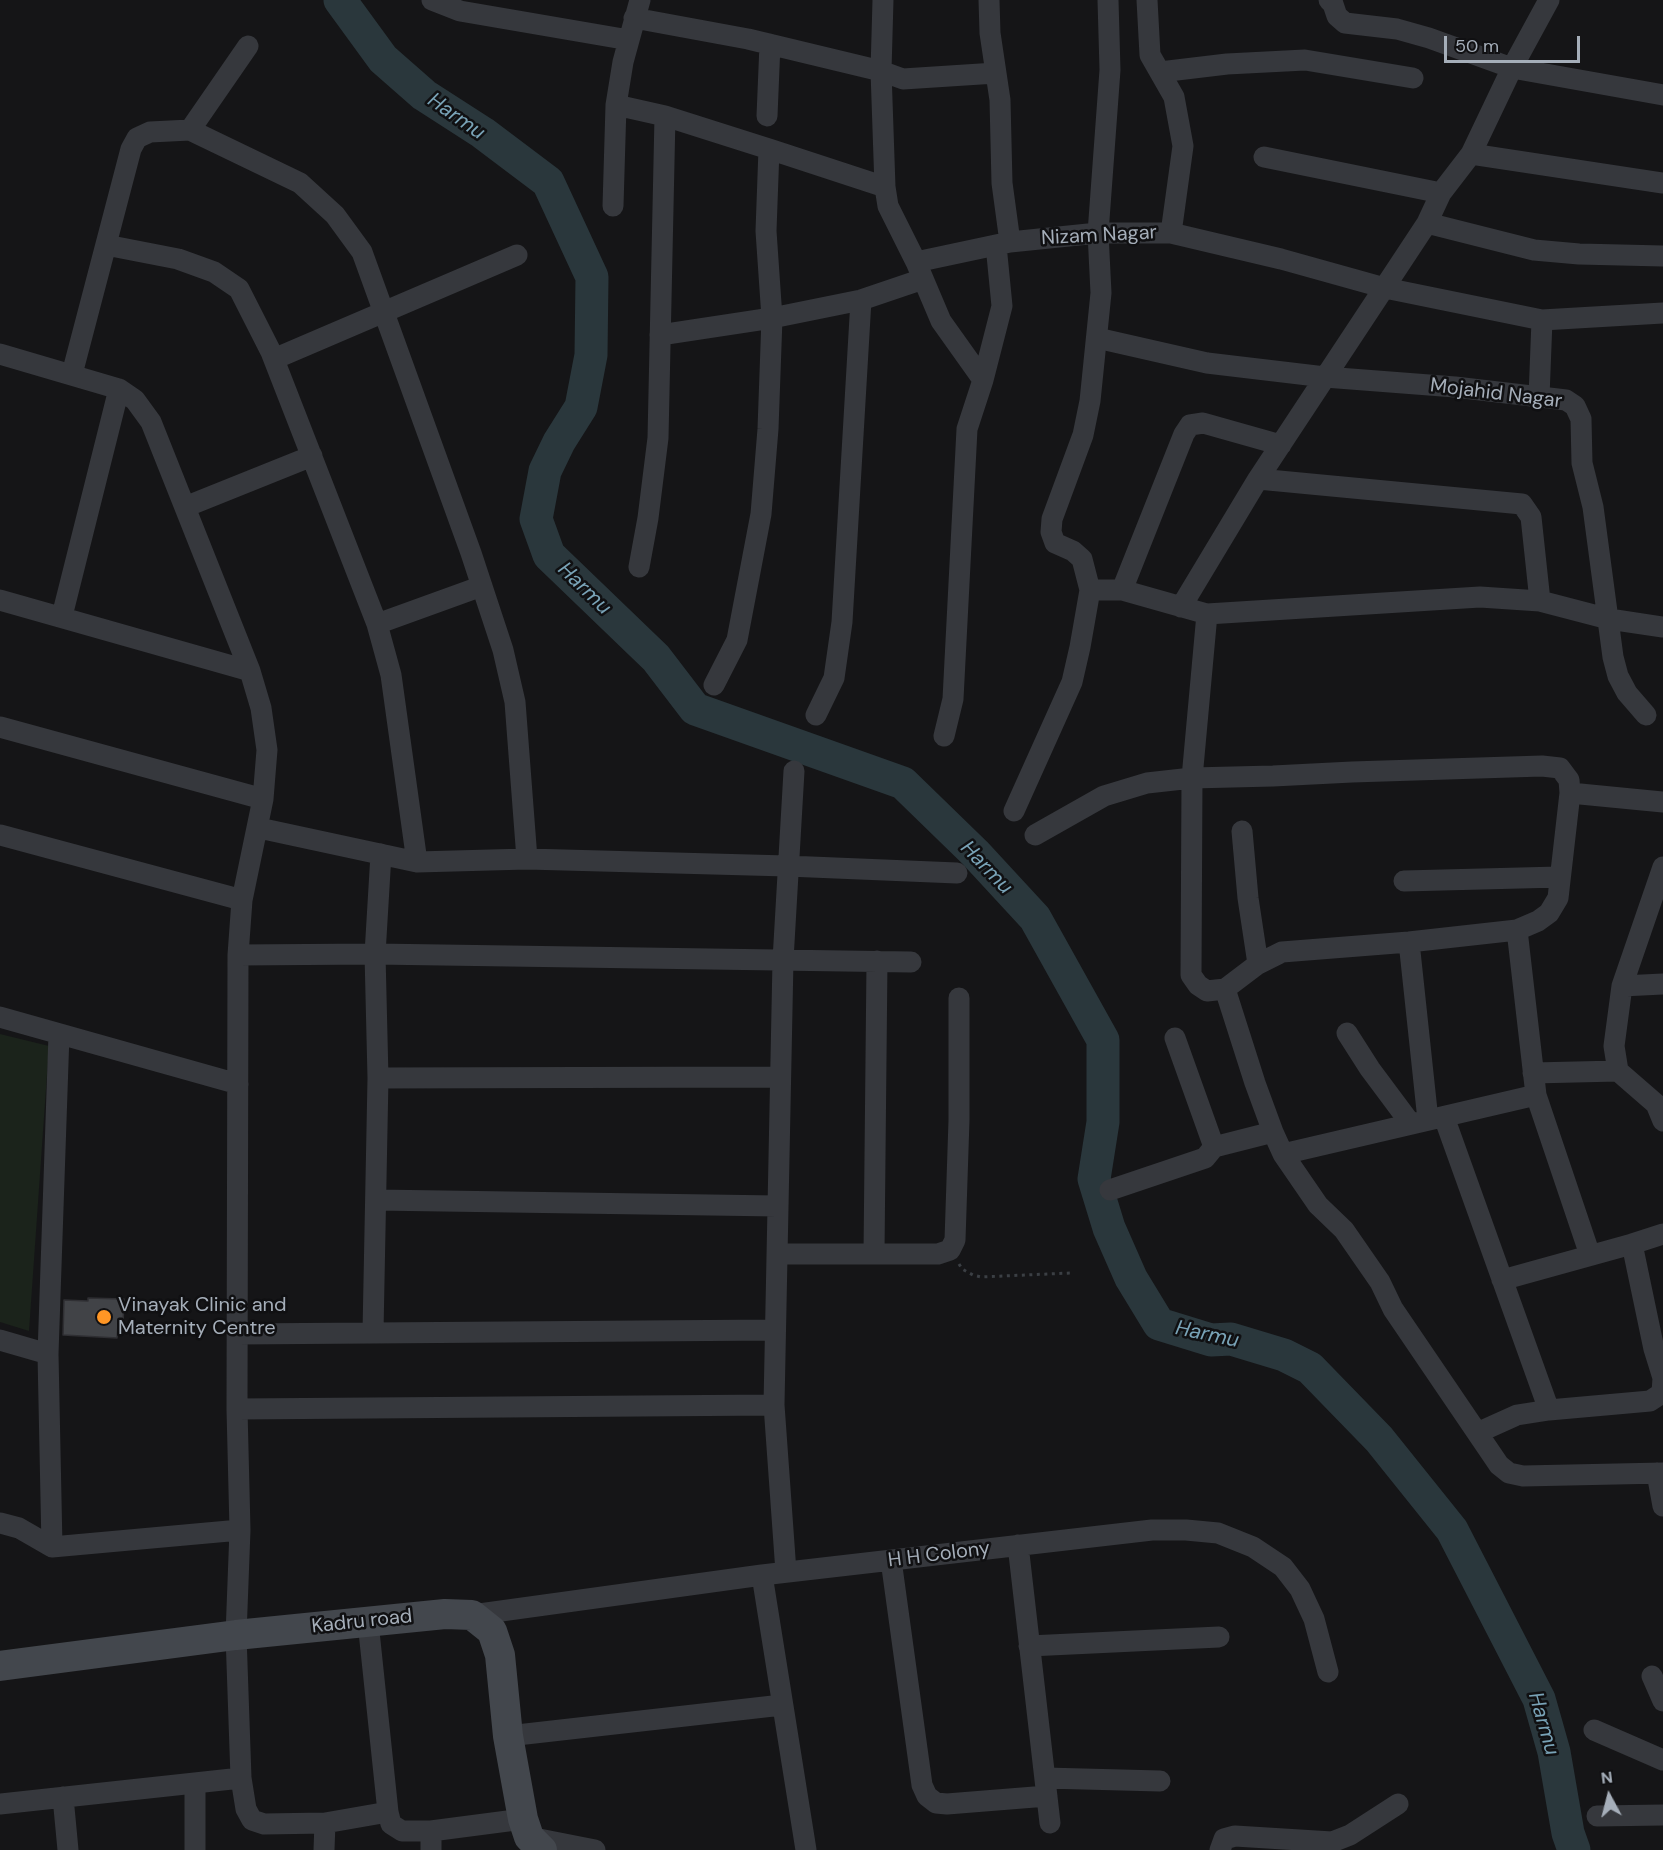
<!DOCTYPE html>
<style>
body{margin:0}
#map{position:relative;width:1663px;height:1850px;overflow:hidden;background:#151517;font-family:"DM Sans",sans-serif}
canvas{display:block}
.north{position:absolute;left:1579px;top:1766px;width:60px;height:60px;-webkit-text-stroke:4px #101012;paint-order:stroke;rotate:353deg;font-size:16px;font-weight:700;line-height:24px;text-align:center;color:#a5aeb9}
.north::after{content:'';display:block;margin:auto;width:21px;height:27px;background:#a5aeb9;clip-path:polygon(50% 0,100% 100%,50% 72%,0 100%)}
.scale{position:absolute;left:1444px;top:36px;width:136px;height:27px;box-sizing:border-box;border:3px solid #a5aeb9;border-top:0;padding-left:8px;font-size:18px;line-height:21px;white-space:nowrap;color:#a5aeb9;-webkit-text-stroke:4px #101012;paint-order:stroke}
</style>
<div id="map">
<canvas width="1663" height="1850"></canvas>
<div class="north">N</div>
<div class="scale">50 m</div>
</div>
<script>
const ctx = document.querySelector('canvas').getContext('2d');
ctx.lineJoin = 'round';
function fillPath(path, color) { ctx.fillStyle = color; ctx.fill(path, 'evenodd'); }
const toPath = rows => new Path2D(rows.map(r => 'M' + r).join(''));
function trace(path, color, width, dash) { ctx.strokeStyle = color; ctx.lineWidth = width; ctx.lineCap = dash ? 'butt' : 'round'; ctx.setLineDash(dash || []); ctx.stroke(path); }
function label(font, color, halo, rows, align = 'center') {
  ctx.font = font + ' "DM Sans",sans-serif'; ctx.lineWidth = 5; ctx.setLineDash([]); ctx.textBaseline = 'middle'; ctx.strokeStyle = halo; ctx.fillStyle = color; for (const [text, x, y, turn = 0] of rows) {
    ctx.save(); ctx.translate(x, y); ctx.rotate((+turn || 0) * Math.PI / 180); ctx.textAlign = isNaN(turn) ? turn : align; if (halo) ctx.strokeText(text, 0, 0); ctx.fillText(text, 0, 0); ctx.restore();
  }
}
fillPath(toPath([
 [0,1034,49,1046,29,1331,0,1322]
]), '#1b231b');
trace(toPath([
 [340,0,383,59,424,95,483,133,548,182,592,277,591,355,581,407,559,442,545,471,536,519,549,555,656,658,695,709,903,783,975,853,1035,918,1103,1040,1103,1122,1094,1179,1109,1228,1131,1278,1159,1324,1211,1340,1231,1339,1284,1355,1310,1368,1379,1439,1452,1530,1539,1699,1554,1752,1568,1833,1574,1850]
]), '#2a373c', 33);
const building = toPath([
 [88,1298,124,1299,123,1325,118,1325,117,1338,63,1335,64,1300,88,1301,88,1298]
]);
fillPath(building, '#414347');
trace(building, '#2f2f33', 1.5);
trace(toPath([
 [959,1264,962,1269,973,1275,981,1277,1070,1273]
]), '#3b3f44', 3, [3, 4.5]);
trace(toPath([
 [432,0,460,11,629,40],
 [883,0,881,71,885,187,888,206,916,262,941,321,983,380],
 [989,0,990,33,1000,100,1002,183,1010,242],
 [1147,0,1150,55,1174,97,1183,146,1171,233],
 [1329,0,1333,4,1337,16,1345,23,1397,29,1429,38,1512,68,1663,95],
 [634,18,748,39,881,71,903,79,996,73],
 [1160,72,1227,64,1305,60,1413,78],
 [616,105,665,116,769,149],
 [767,116,770,44],
 [190,130,248,46],
 [1471,154,1663,183],
 [1264,157,1441,193],
 [613,206,616,105,623,62,640,0],
 [1427,223,1534,250,1579,254,1663,256],
 [106,245,178,259,214,272,239,289,271,352,377,624,391,675,417,862],
 [916,262,1010,242,1098,233,1171,233,1281,259,1385,288,1542,320,1663,313],
 [660,335,772,318,861,300,923,279],
 [1097,338,1207,363,1325,377,1455,387,1566,400,1575,406,1581,419,1582,463,1593,507,1613,657,1618,676,1627,693,1646,715],
 [0,354,119,389,135,400,151,422,250,671,261,708,267,750,263,799,242,900,238,955,237,1409,240,1530,236,1635,241,1778,246,1809,252,1820,264,1824,325,1823,388,1812],
 [274,359,517,255],
 [72,374,131,149,137,138,150,132,190,130,300,183,335,215,362,252,471,553,503,650,515,702,527,859],
 [1539,397,1542,320],
 [185,507,312,456],
 [639,567,648,518,658,438,665,116],
 [1090,590,1122,590,1207,614,1480,597,1540,601,1609,619,1663,627],
 [1122,590,1184,434,1190,425,1203,423,1281,445],
 [0,600,250,671],
 [1540,601,1531,517,1522,504,1258,479,1427,223,1441,193,1471,154,1512,68,1549,0],
 [1181,607,1258,479],
 [1207,614,1192,778,1191,975,1198,985,1207,991,1225,989,1255,1083,1273,1132,1283,1154,1318,1205,1344,1230,1380,1282,1393,1309,1499,1465,1509,1473,1523,1476,1663,1473],
 [62,616,119,389],
 [377,624,482,586],
 [714,685,737,640,761,514,768,429,772,318,766,231,769,149,885,187],
 [816,715,834,678,842,622,861,300],
 [0,727,263,799],
 [944,736,953,699,967,429,983,380,1002,306,996,245],
 [1570,793,1663,802],
 [1014,811,1072,682,1080,647,1090,590,1082,559,1073,551,1055,543,1051,532,1052,519,1083,435,1090,401,1101,293,1098,233,1110,70,1108,0],
 [259,828,417,862,527,859,787,866,957,873],
 [1242,831,1248,898,1258,964],
 [0,835,242,900],
 [1035,835,1104,796,1147,783,1192,778,1273,776,1352,772,1542,766,1560,768,1569,780,1570,793,1558,898,1549,913,1538,921,1517,930,1409,942,1282,952,1258,964,1225,989],
 [1663,867,1622,986,1614,1046,1618,1071,1656,1104,1663,1121],
 [1404,881,1559,877],
 [1517,930,1536,1095,1590,1255],
 [1409,942,1428,1120],
 [238,955,375,954,911,962],
 [1622,986,1663,984],
 [0,1017,238,1084],
 [1347,1033,1370,1069,1411,1124],
 [1175,1038,1214,1147],
 [1533,1073,1618,1071],
 [378,1078,780,1077],
 [1444,1117,1549,1410],
 [1283,1154,1536,1095],
 [1110,1190,1205,1158,1214,1147,1273,1132],
 [376,1200,777,1206],
 [1632,1244,1663,1234],
 [777,1254,938,1254,950,1250,955,1240,959,1120,959,998],
 [874,1254,877,961],
 [373,1332,378,1078,375,954,381,854],
 [237,1334,775,1330],
 [0,1340,48,1354],
 [237,1409,774,1405],
 [1477,1433,1517,1415,1549,1410,1650,1401,1662,1393,1663,1378,1654,1349,1632,1244,1502,1280],
 [1657,1473,1663,1506],
 [0,1523,19,1528,52,1547,240,1530],
 [1018,1545,1050,1823],
 [52,1547,48,1354,59,1034],
 [891,1560,922,1785,927,1796,936,1803,947,1804,1047,1796],
 [786,1572,774,1405,783,960,794,771],
 [762,1575,806,1850],
 [472,1615,762,1575,1152,1530,1186,1530,1218,1533,1253,1547,1283,1567,1300,1589,1314,1619,1328,1672],
 [368,1622,388,1812,391,1824,402,1831,431,1831,523,1819],
 [1029,1646,1219,1637],
 [1652,1676,1663,1701],
 [1594,1730,1663,1760],
 [508,1736,782,1705],
 [1045,1778,1160,1781],
 [63,1797,68,1850],
 [0,1804,241,1778],
 [1597,1816,1663,1815],
 [529,1839,529,1837,595,1850],
 [195,1850,195,1783],
 [324,1850,325,1823],
 [431,1850,431,1831],
 [1220,1850,1224,1839,1235,1836,1332,1842,1350,1835,1398,1804]
]), '#36383d', 21);
trace(toPath([
 [0,1666,236,1635,445,1614,472,1615,492,1631,500,1655,508,1736,523,1819,529,1837,542,1850]
]), '#43474d', 30);
for (const [x, y, r, color] of [
 [104,1317,8,"#ff9625"]
]) { const dot = new Path2D(); dot.arc(x, y, r, 0, 2 * Math.PI); ctx.fillStyle = color; ctx.fill(dot); trace(dot, '#101012', 2); }
label('20px', '#a5aeb9', '#101012', [
 ["Nizam Nagar",1099,236,-3],
 ["Mojahid Nagar",1496,394,7],
 ["H H Colony",939,1555,-7],
 ["Kadru road",362,1622,-6]
]);
label('20px', '#a5aeb9', '#101012', [
 ["Vinayak Clinic and",118,1306],
 ["Maternity Centre",118,1329]
], 'left');
label('italic 21px', '#79a3b7', '#101012', [
 ["Harmu",456,117,35],
 ["Harmu",584,589,44],
 ["Harmu",986,868,46],
 ["Harmu",1207,1335,12],
 ["Harmu",1543,1724,74]
]);
</script>
